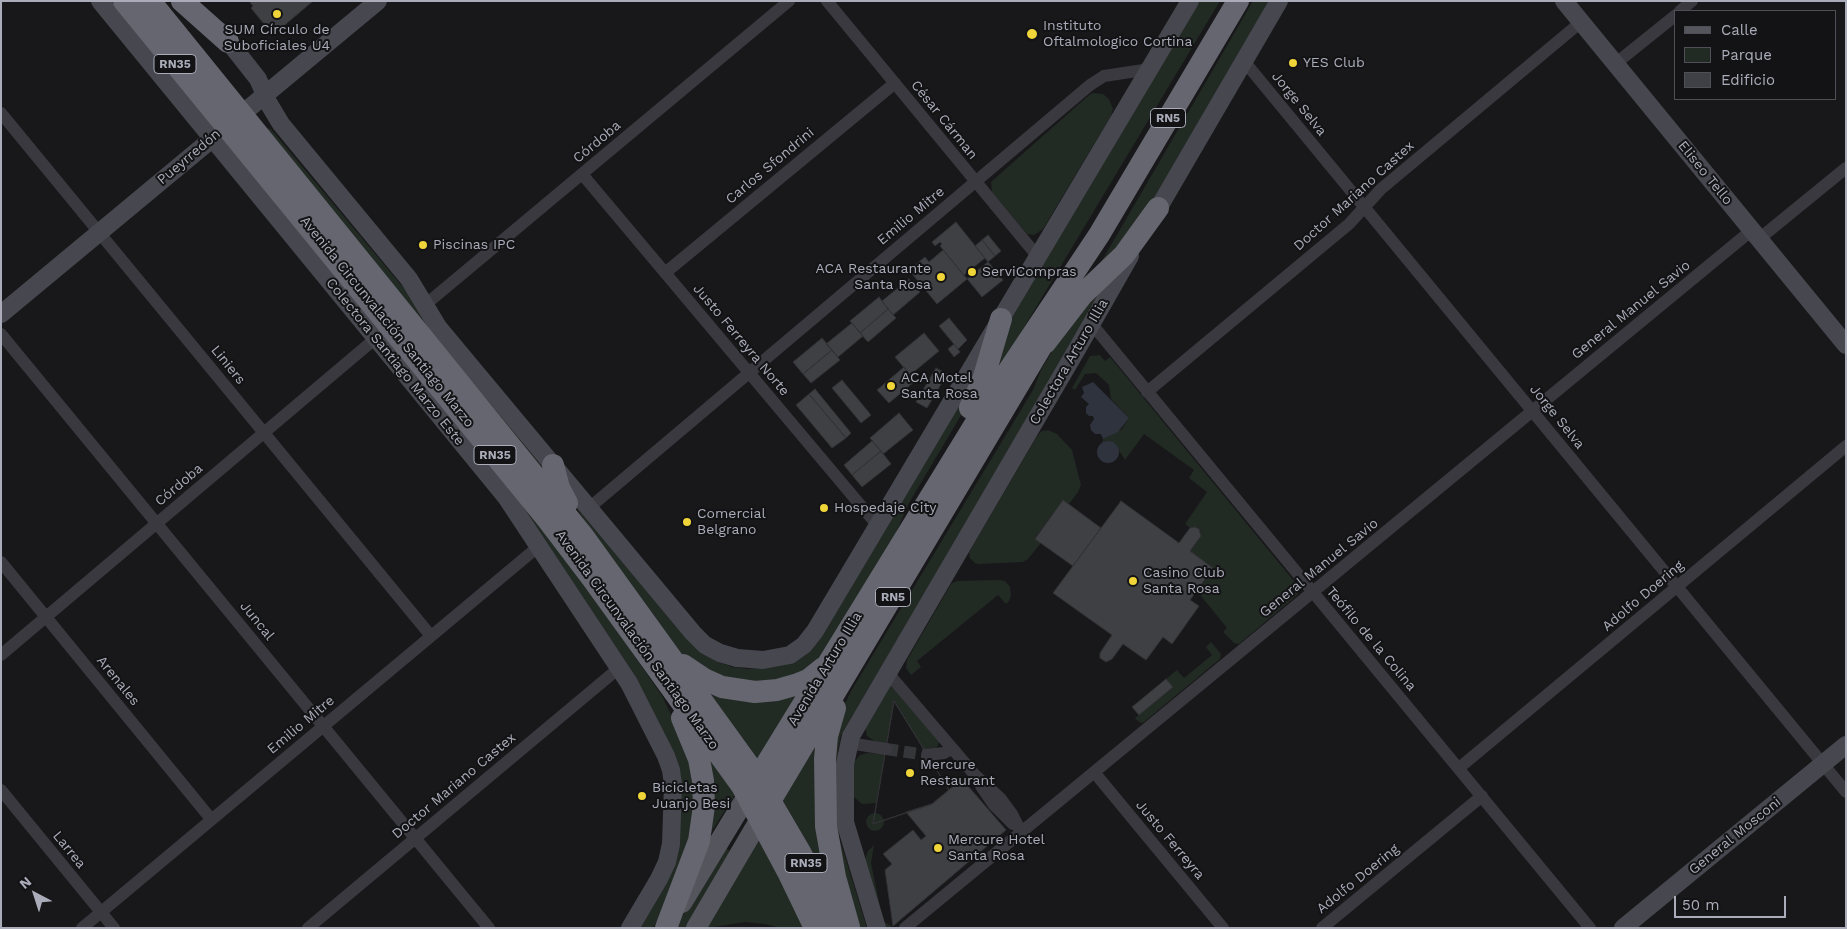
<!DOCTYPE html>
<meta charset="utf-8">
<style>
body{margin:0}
#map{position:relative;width:1847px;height:929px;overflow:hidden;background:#18181a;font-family:"Work Sans",sans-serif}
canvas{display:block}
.frame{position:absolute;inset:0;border:2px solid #aaacb9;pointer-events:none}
.legend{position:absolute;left:1674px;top:10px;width:162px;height:90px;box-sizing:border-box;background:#131315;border:1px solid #4f5057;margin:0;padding:6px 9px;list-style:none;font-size:15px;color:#aaacb9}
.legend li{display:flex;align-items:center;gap:10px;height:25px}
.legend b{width:25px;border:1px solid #4f5057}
.north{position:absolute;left:10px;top:869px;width:50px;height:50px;-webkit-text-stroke:4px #131315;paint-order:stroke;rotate:320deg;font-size:14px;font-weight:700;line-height:20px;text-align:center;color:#aaacb9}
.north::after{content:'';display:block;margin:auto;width:18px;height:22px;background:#aaacb9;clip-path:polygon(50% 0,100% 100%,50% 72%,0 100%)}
.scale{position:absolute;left:1674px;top:896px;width:112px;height:22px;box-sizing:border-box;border:2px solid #aaacb9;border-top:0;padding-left:6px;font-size:15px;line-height:18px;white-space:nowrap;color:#aaacb9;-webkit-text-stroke:4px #131315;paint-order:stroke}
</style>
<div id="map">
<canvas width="1847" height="929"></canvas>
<div class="frame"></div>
<ul class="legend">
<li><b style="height:6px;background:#55555d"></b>Calle</li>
<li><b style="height:14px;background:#222a24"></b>Parque</li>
<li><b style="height:14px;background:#3f4044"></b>Edificio</li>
</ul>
<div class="north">N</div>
<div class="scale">50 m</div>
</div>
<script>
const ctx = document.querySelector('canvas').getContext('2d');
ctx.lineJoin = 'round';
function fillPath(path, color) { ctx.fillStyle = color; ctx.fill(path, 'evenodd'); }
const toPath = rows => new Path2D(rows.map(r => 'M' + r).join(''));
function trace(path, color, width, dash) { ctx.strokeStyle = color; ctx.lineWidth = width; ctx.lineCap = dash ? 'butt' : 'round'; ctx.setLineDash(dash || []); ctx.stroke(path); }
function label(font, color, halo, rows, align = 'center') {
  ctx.font = font + ' "Work Sans",sans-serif'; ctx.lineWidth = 4; ctx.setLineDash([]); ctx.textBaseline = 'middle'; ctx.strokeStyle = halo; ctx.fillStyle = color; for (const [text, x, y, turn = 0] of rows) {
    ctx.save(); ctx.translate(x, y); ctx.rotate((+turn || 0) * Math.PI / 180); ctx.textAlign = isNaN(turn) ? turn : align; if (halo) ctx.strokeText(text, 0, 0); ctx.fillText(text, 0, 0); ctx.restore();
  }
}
fillPath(toPath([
 [1200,1,1220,1,993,379,1013,314,1018,304],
 [1253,1,1270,1,1128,242,1090,281],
 [1093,93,1103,94,1109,99,1113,109,1111,116,1043,229,1034,235,1027,234,992,192,991,182,1088,96],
 [266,128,271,129,407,292,541,461,554,486],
 [229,147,565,555,662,696,681,735,690,757,695,818,675,889,653,928,637,928,667,879,679,785,626,665],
 [1109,276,1089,309,1071,346,841,735,838,750,837,823,839,837,867,928,857,928,836,848,833,751,842,710,851,691,1033,390,1041,370,1079,306],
 [1100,355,1105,361,1110,357,1298,586,1299,592,1296,596,1239,644,1234,643,1223,632,1227,628,1197,591,1213,568,1190,551,1200,538,1201,533,1197,527,1190,528,1185,524,1207,492,1189,478,1194,470,1144,434,1125,460,1115,444,1105,441,1102,443,1103,439,1122,429,1129,418,1111,399,1109,385,1096,373,1085,374,1075,390,1072,388,1090,356],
 [973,381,966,407,909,503,888,551,829,650,796,676,746,683,701,670,677,650,624,582,568,495,698,650,716,661,732,667,748,669,779,666,791,662],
 [1048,430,1057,434,1072,450,1081,485,1078,492,1069,504,1063,500,1035,538,1041,543,1028,559,1023,562,979,564,975,563,970,558,969,552,1037,436,1042,431],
 [1000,580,1005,581,1010,587,1011,595,1009,601,1006,604,998,595,917,661,921,667,911,675,906,668,907,660,951,584,957,581],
 [1211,642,1221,654,1220,659,1144,722,1141,723,1138,721,1135,718,1173,687,1166,679,1177,670,1184,678,1212,655,1206,647],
 [889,686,891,686,938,739,939,743,936,749,932,750,924,749,894,702,886,744,876,742,867,736,865,727],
 [709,691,799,692,758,763],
 [819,734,832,897,781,798],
 [705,751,736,793,703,845],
 [867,753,885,754,876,803,862,804,854,797,854,762,860,755],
 '866 822a9 9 0 1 1 18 0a9 9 0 1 1-18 0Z',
 [760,834,805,928,781,928,765,924,745,922,707,928],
 [874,845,871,863,883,921,894,928,883,928,865,859,868,851],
 [726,848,730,851,687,928,675,928]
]), '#222a24');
fillPath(toPath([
 [1093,382,1129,418,1118,432,1103,439,1101,434,1095,434,1091,430,1090,425,1094,419,1093,416,1089,416,1086,413,1086,407,1089,404,1081,397,1084,393,1082,387],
 '1097 452a11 11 0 1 1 22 0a11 11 0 1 1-22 0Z'
]), '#2e333e');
const building = toPath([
 [249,1,313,1,273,35,251,8,253,6,249,1],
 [956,222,988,262,967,279,940,246,942,244,940,242,935,246,932,242,956,222],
 [988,235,1001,251,995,256,982,240,988,235],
 [982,240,995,256,988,262,975,246,982,240],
 [943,250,967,279,937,304,909,270,925,257,929,262,943,250],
 [985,258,1003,280,982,297,964,275,985,258],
 [909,279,920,292,893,315,882,301,909,279],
 [879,297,888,309,860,333,850,321,879,297],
 [888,309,896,318,868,342,860,333,888,309],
 [949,318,967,340,958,349,939,326,949,318],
 [852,323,863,336,838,357,826,344,852,323],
 [924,333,939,351,910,375,895,357,924,333],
 [822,338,832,350,803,374,793,362,822,338],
 [954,344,960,352,954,357,948,349,954,344],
 [832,350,840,360,811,383,803,374,832,350],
 [904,367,915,381,889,403,877,390,904,367],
 [936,368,947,374,927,408,916,402,936,368],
 [842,380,871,415,861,423,832,388,842,380],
 [815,389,851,433,846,438,809,394,815,389],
 [809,394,846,438,832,448,796,405,809,394],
 [899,413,913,430,883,454,870,438,899,413],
 [872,441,881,451,852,475,844,465,872,441],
 [881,451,891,464,862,487,852,475,881,451],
 [1063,500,1101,528,1073,566,1035,539,1063,500],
 [1121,501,1179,543,1190,528,1195,527,1199,529,1201,536,1190,551,1213,568,1190,600,1199,606,1172,644,1163,637,1146,660,1123,644,1112,659,1106,662,1100,658,1100,653,1112,635,1053,593,1121,501],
 [1166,679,1173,687,1139,715,1132,707,1166,679],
 [894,701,949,790,932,804,873,824,894,701],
 [894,701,949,790,932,804,873,824,894,701],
 [962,779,1006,830,893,926,885,870,892,864,883,854,913,830,921,840,926,836,906,812,932,804,962,779]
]);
fillPath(building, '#3f4044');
trace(building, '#323236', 1);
trace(toPath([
 [886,749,927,755]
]), '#35363a', 12, [12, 6]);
trace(toPath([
 [827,1,1038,257],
 [1680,11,1692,1],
 [1244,61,1846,792],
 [1615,64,1676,15],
 [1,113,431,636],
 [582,174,878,526],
 [1759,239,1846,168],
 [665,273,895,83],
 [425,305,789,1],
 [1091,323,1590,928],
 [1,334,489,928],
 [1147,392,1349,224,1381,189,1581,22],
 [589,508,1090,85,1104,76,1150,69],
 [1,562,211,819],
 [1,655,376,338],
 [887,672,975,775,1001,799,1012,814,1021,832],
 [849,743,886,749],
 [927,755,944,753,952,749],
 [1459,768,1846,446],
 [1094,772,1223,928],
 [981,786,994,805,1013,824],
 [1,790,114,928],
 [82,928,539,546],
 [308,928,619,668],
 [905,928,1752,230],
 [1322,928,1482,796]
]), '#39393f', 12);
trace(toPath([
 [100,1,506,497,629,683,666,756,671,770,673,784,671,844,667,862,659,879,630,928],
 [1564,1,1846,345],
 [221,32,258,79,269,104,281,124,409,279,438,327,693,633,705,645,720,653,737,658,763,660,790,655,804,645,815,631,1190,1],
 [1152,219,1279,1],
 [1,314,378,1],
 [877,928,845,822,845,764,851,736,1076,351,1130,256],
 [1623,928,1846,745]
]), '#47474f', 18);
trace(toPath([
 [682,903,747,796],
 [696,928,760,819]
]), '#55555d', 20);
trace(toPath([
 [124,1,548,520,592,578,742,786,788,872,815,928],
 [150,1,583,536,752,770,800,852,838,928],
 [182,1,228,42],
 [1045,343,1082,295,1124,255,1158,208],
 [970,408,983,380,1001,319],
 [553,465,559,488,567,503],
 [683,665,704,679,722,687,755,692,777,690,798,684,808,680,823,668],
 [835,708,827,736,825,759,826,826,835,877,849,927],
 [750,791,1001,382,1099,235,1238,1],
 [764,811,1051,330],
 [666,928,699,841,704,806,703,781,699,759,682,718]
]), '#65666f', 22);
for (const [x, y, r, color] of [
 [277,14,5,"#efd53a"],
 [1032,34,6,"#efd53a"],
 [1293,63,5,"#efd53a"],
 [423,245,5,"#efd53a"],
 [972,272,5,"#efd53a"],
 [941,277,5,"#efd53a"],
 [891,386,5,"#efd53a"],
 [824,508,5,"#efd53a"],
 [687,522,5,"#efd53a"],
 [1133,581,5,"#efd53a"],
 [910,773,5,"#efd53a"],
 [642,796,5,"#efd53a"],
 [938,848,5,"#efd53a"]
]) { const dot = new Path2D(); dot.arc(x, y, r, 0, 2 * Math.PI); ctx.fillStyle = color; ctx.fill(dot); trace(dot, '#131315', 2); }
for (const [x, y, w] of [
 [175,64,42],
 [1168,118,35],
 [495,455,42],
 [893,597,35],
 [806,863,42]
]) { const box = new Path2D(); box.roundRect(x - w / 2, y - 9.5, w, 19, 4); ctx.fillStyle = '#131315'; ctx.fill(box); trace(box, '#aaacb9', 1); }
label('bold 12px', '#aaacb9', null, [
 ["RN35",175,64],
 ["RN5",1168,118],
 ["RN35",495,455],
 ["RN5",893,597],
 ["RN35",806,863]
]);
label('14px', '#aaacb9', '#131315', [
 ["Instituto",1043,26],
 ["Oftalmologico Cortina",1043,42],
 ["SUM Círculo de",277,30,"center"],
 ["Suboficiales U4",277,46,"center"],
 ["YES Club",1303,63],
 ["Piscinas IPC",433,245],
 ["ACA Restaurante",931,269,"right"],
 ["Santa Rosa",931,285,"right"],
 ["ServiCompras",982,272],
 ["ACA Motel",901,378],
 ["Santa Rosa",901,394],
 ["Hospedaje City",834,508],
 ["Comercial",697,514],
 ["Belgrano",697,530],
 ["Casino Club",1143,573],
 ["Santa Rosa",1143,589],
 ["Mercure",920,765],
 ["Restaurant",920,781],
 ["Bicicletas",652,788],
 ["Juanjo Besi",652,804],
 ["Mercure Hotel",948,840],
 ["Santa Rosa",948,856]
], 'left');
label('14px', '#aaacb9', '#131315', [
 ["Jorge Selva",1299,104,51],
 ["César Cárman",944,120,51],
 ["Córdoba",597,142,-40],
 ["Pueyrredón",189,157,-40],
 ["Carlos Sfondrini",770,166,-40],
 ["Eliseo Tello",1705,173,51],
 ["Doctor Mariano Castex",1354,196,-42],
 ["Emilio Mitre",911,216,-40],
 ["General Manuel Savio",1631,310,-39],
 ["Avenida Circunvalación Santiago Marzo",387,322,51],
 ["Justo Ferreyra Norte",741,340,50],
 ["Colectora Santiago Marzo Este",395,362,51],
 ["Colectora Arturo Illia",1069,362,-60],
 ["Liniers",228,365,51],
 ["Jorge Selva",1557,417,51],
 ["Córdoba",179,485,-40],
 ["General Manuel Savio",1319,568,-39],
 ["Adolfo Doering",1643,596,-40],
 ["Juncal",257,621,51],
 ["Teófilo de la Colina",1371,639,50],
 ["Avenida Circunvalación Santiago Marzo",637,640,54],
 ["Avenida Arturo Illia",825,669,-59],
 ["Arenales",118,681,51],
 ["Emilio Mitre",301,725,-40],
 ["Doctor Mariano Castex",454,786,-40],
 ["General Mosconi",1735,836,-39],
 ["Justo Ferreyra",1170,840,50],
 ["Larrea",69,850,51],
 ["Adolfo Doering",1358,879,-39]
]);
</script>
